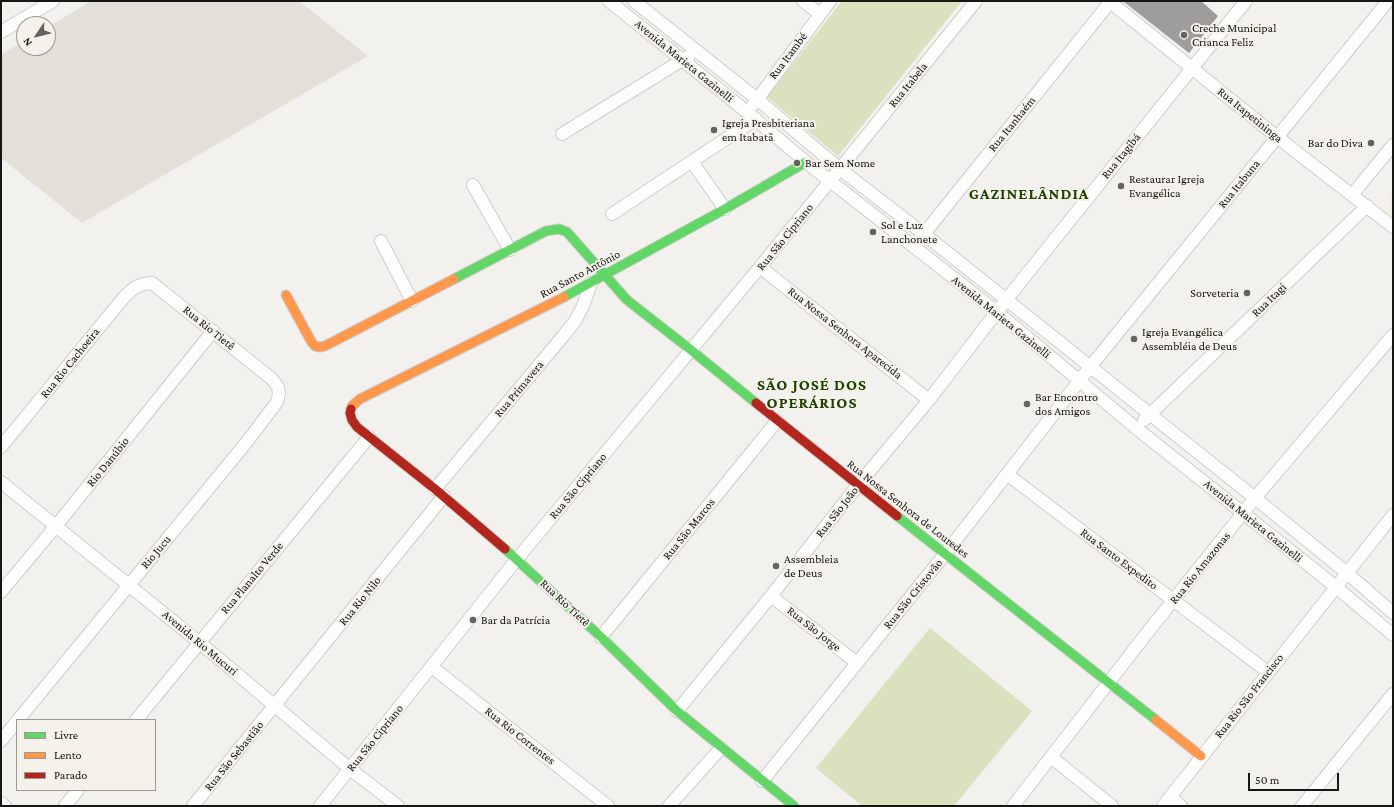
<!DOCTYPE html>
<meta charset="utf-8">
<style>
body{margin:0}
#map{position:relative;width:1394px;height:807px;overflow:hidden;background:#f2f1ed;font-family:"Crimson Pro",serif}
canvas{display:block}
.frame{position:absolute;inset:0;border:2px solid #161613;pointer-events:none}
.legend{position:absolute;left:16px;top:719px;width:140px;height:72px;box-sizing:border-box;background:#f4f2eb;border:1px solid #9b9a95;margin:0;padding:5px 7px;list-style:none;font-size:12px;color:#161613}
.legend li{display:flex;align-items:center;gap:8px;height:20px}
.legend b{width:20px;border:1px solid #9b9a95}
.north{position:absolute;left:16px;top:16px;width:40px;height:40px;box-sizing:border-box;background:#f4f2eb;border:1px solid #9b9a95;border-radius:50%;rotate:235deg;font-size:11px;font-weight:700;line-height:16px;text-align:center;color:#161613}
.north::after{content:'';display:block;margin:auto;width:14px;height:18px;background:#63635f;clip-path:polygon(50% 0,100% 100%,50% 72%,0 100%)}
.scale{position:absolute;left:1248px;top:773px;width:91px;height:18px;box-sizing:border-box;border:2px solid #161613;border-top:0;padding-left:5px;font-size:12px;line-height:14px;white-space:nowrap;color:#161613;-webkit-text-stroke:3px #f4f2eb;paint-order:stroke}
</style>
<div id="map">
<canvas width="1394" height="807"></canvas>
<div class="frame"></div>
<ul class="legend">
<li><b style="height:5px;background:#63d668"></b>Livre</li>
<li><b style="height:5px;background:#ff974d"></b>Lento</li>
<li><b style="height:5px;background:#b3261e"></b>Parado</li>
</ul>
<div class="north">N</div>
<div class="scale">50 m</div>
</div>
<script>
const ctx = document.querySelector('canvas').getContext('2d');
ctx.lineJoin = 'round';
function fillPath(path, color) { ctx.fillStyle = color; ctx.fill(path, 'evenodd'); }
const toPath = rows => new Path2D(rows.map(r => 'M' + r).join(''));
function trace(path, color, width, dash) { ctx.strokeStyle = color; ctx.lineWidth = width; ctx.lineCap = dash ? 'butt' : 'round'; ctx.setLineDash(dash || []); ctx.stroke(path); }
function label(font, color, halo, rows, align = 'center') {
  ctx.font = font + ' "Crimson Pro",serif'; ctx.lineWidth = 4; ctx.setLineDash([]); ctx.textBaseline = 'middle'; ctx.strokeStyle = halo; ctx.fillStyle = color; for (const [text, x, y, turn = 0] of rows) {
    ctx.save(); ctx.translate(x, y); ctx.rotate((+turn || 0) * Math.PI / 180); ctx.textAlign = isNaN(turn) ? turn : align; if (halo) ctx.strokeText(text, 0, 0); ctx.fillText(text, 0, 0); ctx.restore();
  }
}
fillPath(toPath([
 [91,1,299,1,368,56,82,223,1,158,1,55,24,41,24,48,48,48,48,27]
]), '#e3e1d7');
fillPath(toPath([
 [1393,192,1393,217,1390,215,1389,197]
]), '#f1ecde');
fillPath(toPath([
 [842,1,962,1,838,156,767,97],
 [930,628,1032,711,954,806,862,806,816,768]
]), '#dae1be');
fillPath(toPath([
 [1125,1,1201,1,1218,16,1189,53,1124,2]
]), '#9f9d9c');
const street = toPath([
 [609,1,747,112,806,162,997,312,1136,428,1336,587,1393,635],
 [634,1,757,99,840,169,924,234,1255,498,1347,573,1393,613],
 [803,1,820,14],
 [1109,1,1277,137,1393,227],
 [1,32,53,1],
 [753,105,830,1],
 [562,134,689,56],
 [692,162,725,209],
 [473,185,510,250],
 [1352,195,1393,145],
 [612,214,756,119],
 [919,240,1111,1],
 [381,241,412,301],
 [760,267,929,400],
 [1144,420,1367,206],
 [1,447,125,296,134,288,143,284,152,283,272,379,278,387,279,394,277,402,246,443,18,720],
 [1008,475,1268,672],
 [1,482,199,642,350,769,398,806],
 [435,489,564,335,575,321,583,306,591,283],
 [1,592,56,526,213,331],
 [771,596,857,663],
 [601,637,777,421],
 [432,667,608,806],
 [677,711,771,596,858,485,929,400,1006,300,1246,1],
 [136,720,369,437],
 [1,741,17,721],
 [1051,757,1112,806],
 [762,781,945,554,1090,367,1388,1],
 [1170,797,1181,806],
 [1,803,5,806],
 [65,806,78,790],
 [193,806,444,496],
 [320,806,517,559,760,267,976,1],
 [669,806,721,748],
 [1013,806,1147,633,1255,498,1393,335],
 [1163,806,1393,515],
 [1302,806,1393,694]
]);
const fast = toPath([
 [454,279,546,231,559,229,567,232,627,300,691,350,756,403],
 [564,297,725,209,806,162],
 [897,516,1156,720],
 [505,549,601,637,677,711,794,806]
]);
const slow = toPath([
 [286,295,311,341,315,346,320,347,325,346,454,279],
 [351,409,352,406,360,399,564,297],
 [1156,720,1201,756]
]);
const jam = toPath([
 [756,403,897,516],
 [351,409,350,413,352,420,357,427,435,489,505,549]
]);
trace(street, '#cecdca', 14);
trace(fast, '#cecdca', 11);
trace(slow, '#cecdca', 11);
trace(jam, '#cecdca', 11);
trace(street, '#fdfdfc', 12);
trace(fast, '#63d668', 9);
trace(slow, '#ff974d', 9);
trace(jam, '#b3261e', 9);
for (const [x, y, r, color] of [
 [1184,35,4,"#63635f"],
 [714,130,4,"#63635f"],
 [1371,143,4,"#63635f"],
 [797,163,4,"#63635f"],
 [1121,186,4,"#63635f"],
 [873,232,4,"#63635f"],
 [1247,293,4,"#63635f"],
 [1134,339,4,"#63635f"],
 [1027,404,4,"#63635f"],
 [776,566,4,"#63635f"],
 [473,620,4,"#63635f"]
]) { const dot = new Path2D(); dot.arc(x, y, r, 0, 2 * Math.PI); ctx.fillStyle = color; ctx.fill(dot); trace(dot, '#f4f2eb', 1.5); }
label('12px', '#161613', '#f4f2eb', [
 ["Creche Municipal",1192,28],
 ["Crianca Feliz",1192,42],
 ["Igreja Presbiteriana",722,123],
 ["em Itabatã",722,137],
 ["Bar do Diva",1363,143,"right"],
 ["Bar Sem Nome",805,163],
 ["Restaurar Igreja",1129,179],
 ["Evangélica",1129,193],
 ["Sol e Luz",881,225],
 ["Lanchonete",881,239],
 ["Sorveteria",1239,293,"right"],
 ["Igreja Evangélica",1142,332],
 ["Assembléia de Deus",1142,346],
 ["Bar Encontro",1035,397],
 ["dos Amigos",1035,411],
 ["Assembleia",784,559],
 ["de Deus",784,573],
 ["Bar da Patrícia",481,620]
], 'left');
label('12px', '#161613', '#f4f2eb', [
 ["Rua Itambé",788,56,-53],
 ["Avenida Marieta Gazinelli",684,61,39],
 ["Rua Itabela",908,85,-51],
 ["Rua Itapetininga",1250,115,39],
 ["Rua Itanhaém",1012,124,-51],
 ["Rua Itagibá",1121,156,-51],
 ["Rua Itabuna",1239,184,-51],
 ["Rua São Cipriano",785,237,-51],
 ["Rua Santo Antônio",580,274,-28],
 ["Rua Itagi",1269,300,-44],
 ["Avenida Marieta Gazinelli",1001,317,39],
 ["Rua Rio Tietê",209,328,39],
 ["Rua Nossa Senhora Aparecida",845,333,38],
 ["Rua Rio Cachoeira",70,363,-51],
 ["Rua Primavera",519,389,-50],
 ["Rio Danúbio",108,462,-51],
 ["Rua São Cipriano",578,486,-50],
 ["Rua Nossa Senhora de Louredes",908,509,38],
 ["Rua São João",837,512,-52],
 ["Avenida Marieta Gazinelli",1253,521,39],
 ["Rua São Marcos",689,529,-51],
 ["Rio Jucu",156,552,-50],
 ["Rua Santo Expedito",1119,559,37],
 ["Rua Rio Amazonas",1200,568,-51],
 ["Rua Planalto Verde",252,578,-50],
 ["Rua São Cristovão",913,594,-51],
 ["Rua Rio Nilo",360,601,-51],
 ["Rua Rio Tietê",565,603,43],
 ["Rua São Jorge",814,629,38],
 ["Avenida Rio Mucuri",200,643,40],
 ["Rua Rio São Francisco",1249,696,-52],
 ["Rua Rio Correntes",520,736,38],
 ["Rua São Cipriano",375,738,-51],
 ["Rua São Sebastião",234,756,-51]
]);
ctx.letterSpacing = '1px';
label('bold 16px', '#1d4200', '#f4f2eb', [
 ["GAZINELÂNDIA",1029,194],
 ["SÃO JOSÉ DOS",812,385],
 ["OPERÁRIOS",812,403]
]);
ctx.letterSpacing = '0px';
</script>
